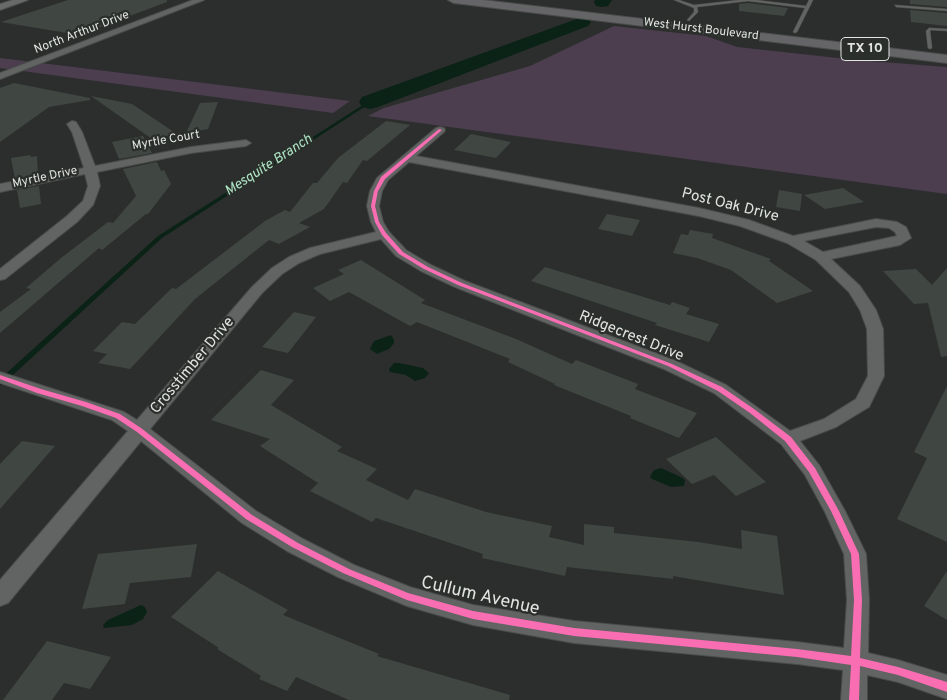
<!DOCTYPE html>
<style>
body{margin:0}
canvas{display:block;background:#2b2e2c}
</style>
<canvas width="947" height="700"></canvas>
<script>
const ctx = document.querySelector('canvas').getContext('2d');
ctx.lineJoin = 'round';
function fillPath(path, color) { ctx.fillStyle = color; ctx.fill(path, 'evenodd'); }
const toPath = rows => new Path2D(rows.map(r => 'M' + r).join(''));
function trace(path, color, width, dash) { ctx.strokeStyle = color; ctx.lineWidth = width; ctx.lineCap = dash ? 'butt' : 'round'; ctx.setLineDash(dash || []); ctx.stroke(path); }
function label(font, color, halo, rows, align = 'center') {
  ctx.font = font + ' Overpass,sans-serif'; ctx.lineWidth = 4.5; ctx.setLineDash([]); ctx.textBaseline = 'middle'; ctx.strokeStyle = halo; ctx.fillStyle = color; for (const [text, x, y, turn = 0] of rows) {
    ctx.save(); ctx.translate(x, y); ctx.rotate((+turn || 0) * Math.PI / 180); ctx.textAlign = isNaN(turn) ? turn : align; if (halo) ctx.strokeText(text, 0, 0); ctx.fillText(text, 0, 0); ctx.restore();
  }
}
fillPath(toPath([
 [614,26,706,36,737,47,856,60,947,67,947,194,368,116,384,108,530,66],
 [0,58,350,101,333,113,0,68]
]), '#4c3e4f');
fillPath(toPath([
 [391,335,394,340,394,343,389,349,377,354,370,349,374,341],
 [394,363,399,363,423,368,429,373,425,378,415,381,406,375,390,372,389,369],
 [661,468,683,478,685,481,684,486,671,487,652,479,650,477,654,470],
 [141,605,145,607,147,612,143,619,132,625,104,628,103,625,108,620]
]), '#0b2216');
fillPath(toPath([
 [369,101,372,102,162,238,2,385,0,385,0,379,158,236,369,101]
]), '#0b2216');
fillPath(toPath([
 [595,0,612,0,608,6,602,7,596,6,594,2,595,0],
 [582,17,588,18,591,22,588,26,378,107,370,109,362,107,359,102,362,97,582,17]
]), '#0b2216');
fillPath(toPath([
 [68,0,167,0,167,2,79,35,1,22],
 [910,0,947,0,947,7,910,4],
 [748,3,788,8,784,16,739,11,739,4],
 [910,10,947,13,947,26,911,22],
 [14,83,90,98,90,100,49,107,0,142,0,88],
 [91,96,132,104,177,134,152,139],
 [218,102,208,129,186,133,200,103],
 [386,121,410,125,367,161,363,160,347,183,343,182,324,209,299,223,310,227,279,244,269,240,195,299,130,369,98,363,107,354,93,351,122,322,135,324,172,288,176,289,265,221,285,210,290,212,313,183,317,183,338,158],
 [471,134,511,142,496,158,454,150],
 [143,136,152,153,119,159,112,142],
 [30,155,31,157,37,156,38,175,15,179,11,158],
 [157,162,161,171,164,170,171,184,148,214,146,214,102,250,99,248,0,333,0,312,31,289,26,288,61,258,108,222,113,223,136,196,123,169],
 [39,186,41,204,20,208,17,190],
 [843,188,864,202,825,209,804,195],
 [779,190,802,194,800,211,776,207],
 [607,214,640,220,632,236,598,229],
 [690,230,713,234,712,238,771,259,769,261,813,291,777,303,731,270,697,258,673,253,681,234,688,235],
 [361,260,425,300,421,303,516,339,572,364,576,360,638,384,635,389,697,413,679,438,630,418,631,416,554,385,555,384,508,362,510,359,417,322,410,326,349,292,330,301,313,288,344,274,338,270],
 [545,267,670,305,672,302,690,308,686,314,719,324,709,342,655,325,657,323,531,281],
 [947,268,947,356,941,357,928,303,914,304,883,271,916,269,932,285],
 [294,312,316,317,288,353,262,347],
 [261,370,294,380,271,405,342,447,337,451,377,469,366,480,408,500,415,489,486,512,552,526,549,537,584,545,584,524,614,527,614,533,698,542,742,549,741,530,777,536,784,595,673,576,673,579,567,567,565,576,482,558,483,554,376,518,372,522,310,491,318,483,260,446,270,439,211,420],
 [947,386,947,542,897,519,927,458,914,452],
 [716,437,766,482,736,496,714,475,692,484,666,459],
 [22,441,55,446,0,509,0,464],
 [197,544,191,577,130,583,125,604,82,609,98,554],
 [218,571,288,610,283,615,379,654,377,656,510,695,509,700,349,700,296,677,287,691,259,679,261,676,217,649,219,648,171,617],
 [947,571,947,620,924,606],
 [47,641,111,657,90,689,64,683,52,700,3,700]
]), '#404642');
const lane = toPath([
 [674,0,679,0,694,5,739,0,756,0,806,6,809,0,813,0,797,32,795,33,793,32,805,8,748,1,697,7,698,12,689,21,687,20,694,12,694,8,674,0],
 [895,5,947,9,947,11,896,7,895,5],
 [929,28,947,29,947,31,931,30,930,31,932,48,930,49,928,48,926,31,929,28]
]);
const street = toPath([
 [193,0,204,0,0,79,0,73,193,0],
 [72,121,76,122,82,132,95,166,191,147,246,140,251,143,246,146,191,153,97,172,100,186,93,205,77,222,5,279,0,280,0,269,67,216,83,201,88,186,85,174,0,192,0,184,84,168,72,132,67,124,72,121],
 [440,127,444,128,445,130,444,132,416,156,699,208,749,220,793,236,876,219,897,222,906,227,911,238,900,245,831,259,860,286,876,310,883,329,884,376,869,407,836,427,800,441,819,465,845,511,866,554,869,600,868,653,898,660,947,675,947,699,898,682,867,675,867,700,841,700,843,670,797,664,574,643,473,625,407,606,338,577,287,551,242,523,141,441,8,603,0,606,0,580,128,431,112,420,0,383,0,372,124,412,137,420,252,287,272,268,289,257,310,248,376,232,371,222,367,206,370,191,377,178,436,128,440,127],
 [409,162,699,216,740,226,787,243,816,260,849,292,860,310,867,329,868,376,856,399,824,419,790,431,726,385,676,361,465,281,431,265,406,250,389,232,383,222,379,206,382,191,388,180,409,162],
 [876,227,889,228,895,232,897,236,823,252,804,241,876,227],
 [381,239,396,256,421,271,455,287,664,369,714,393,781,444,805,475,825,512,844,554,847,600,844,648,797,642,574,621,473,605,410,587,354,565,303,539,256,511,150,429,262,293,282,274,299,263,320,254,381,239]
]);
const secondary = toPath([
 [13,0,28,0,0,10,0,4,13,0]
]);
const primary = toPath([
 [448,0,483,0,947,55,947,63,454,3,448,0]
]);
trace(lane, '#494c4a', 1);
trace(street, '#494c4a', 2);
trace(secondary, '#494c4a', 2);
trace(primary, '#494c4a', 2);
fillPath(lane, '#616462');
fillPath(street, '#616462');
fillPath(secondary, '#686969');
fillPath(primary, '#656467');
fillPath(toPath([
 [439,129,442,130,385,179,378,191,375,206,379,222,386,233,403,252,428,267,462,283,672,364,722,387,754,409,791,437,815,468,839,511,859,554,862,600,860,658,898,667,947,682,947,692,898,675,860,666,859,700,849,700,851,665,797,657,574,636,473,619,407,600,343,573,292,547,246,519,137,432,116,418,82,406,37,393,0,379,0,375,41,389,86,402,120,414,141,428,252,515,298,543,349,569,408,593,473,611,574,628,797,649,851,656,854,600,851,554,831,511,809,472,785,441,750,413,718,391,668,366,458,285,424,269,399,254,382,235,375,222,371,206,374,191,381,177,439,129]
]), '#f96db3');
label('12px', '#e1e4e2', '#2a2f2c', [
 ["West Hurst Boulevard",701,30,7],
 ["North Arthur Drive",82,33,-21],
 ["Myrtle Court",166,141,-10],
 ["Myrtle Drive",45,178,-12]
]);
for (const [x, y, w] of [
 [865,49,48]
]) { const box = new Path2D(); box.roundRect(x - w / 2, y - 11.5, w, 23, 4); ctx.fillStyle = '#2a2f2c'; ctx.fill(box); trace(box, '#e1e4e2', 1); }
label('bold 14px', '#e1e4e2', null, [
 ["TX 10",865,49]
]);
label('italic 14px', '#aee3c3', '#2a2f2c', [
 ["Mesquite Branch",269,166,-33]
]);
label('15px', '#e1e4e2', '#2a2f2c', [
 ["Post Oak Drive",730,206,14],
 ["Ridgecrest Drive",631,337,22],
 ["Crosstimber Drive",193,366,-50]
]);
label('18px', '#e1e4e2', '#2a2f2c', [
 ["Cullum Avenue",480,597,13]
]);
</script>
